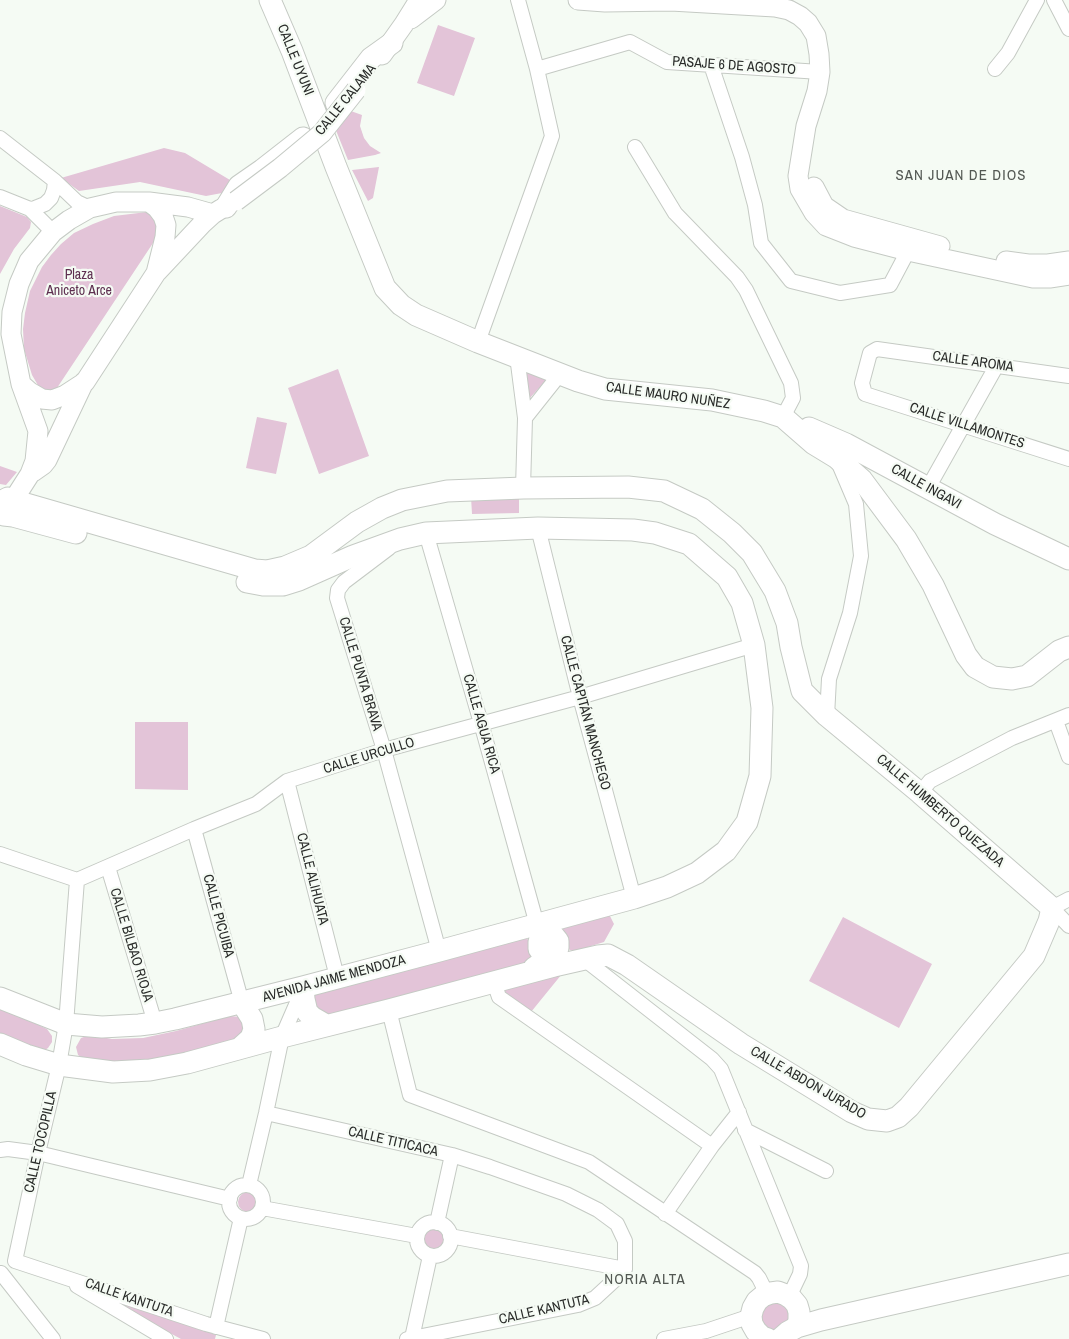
<!DOCTYPE html>
<meta charset="utf-8">
<style>
body{margin:0}
canvas{display:block;background:#f5fbf4}
</style>
<canvas width="1069" height="1339"></canvas>
<script>
const ctx = document.querySelector('canvas').getContext('2d');
ctx.lineJoin = 'round';
function fillPath(path, color) { ctx.fillStyle = color; ctx.fill(path, 'evenodd'); }
const toPath = rows => new Path2D(rows.map(r => 'M' + r).join(''));
function trace(path, color, width, dash) { ctx.strokeStyle = color; ctx.lineWidth = width; ctx.lineCap = dash ? 'butt' : 'round'; ctx.setLineDash(dash || []); ctx.stroke(path); }
function label(font, color, halo, rows, align = 'center') {
  ctx.font = font + ' "Archivo Narrow",sans-serif'; ctx.lineWidth = 4.5; ctx.setLineDash([]); ctx.textBaseline = 'middle'; ctx.strokeStyle = halo; ctx.fillStyle = color; for (const [text, x, y, turn = 0] of rows) {
    ctx.save(); ctx.translate(x, y); ctx.rotate((+turn || 0) * Math.PI / 180); ctx.textAlign = isNaN(turn) ? turn : align; if (halo) ctx.strokeText(text, 0, 0); ctx.fillText(text, 0, 0); ctx.restore();
  }
}
fillPath(toPath([
 [438,25,475,38,454,96,417,83],
 [348,110,362,115,360,126,364,138,370,146,381,153,375,155,348,160,335,128],
 [164,148,185,153,235,183,222,193,206,196,140,182,79,191,61,178],
 [379,167,373,198,368,201,352,170],
 [0,206,27,217,31,222,30,228,14,249,0,274],
 [147,212,156,217,159,234,57,388,52,391,44,391,39,387,32,375,24,349,23,329,25,313,30,291,42,267,51,255,61,244,74,233,93,224,114,216],
 [338,369,369,456,319,474,288,388],
 [525,369,548,378,529,399],
 [257,417,287,423,276,474,246,468],
 [0,466,17,472,6,485,0,484],
 [519,495,519,513,472,514,471,497],
 [135,722,188,722,188,790,135,789],
 [609,914,614,924,604,942,575,951,570,950,566,947,562,930,567,925],
 [843,917,932,964,899,1028,809,981],
 [523,938,530,940,534,954,524,964,327,1019,318,1016,311,996],
 [566,969,531,1012,507,997,503,991],
 [0,1007,47,1029,52,1036,52,1042,48,1048,42,1052,0,1035],
 [230,1016,241,1017,246,1025,242,1041,168,1061,90,1063,78,1055,76,1047,81,1038,90,1035,112,1039,143,1038,176,1031],
 '238 1202a10 10 0 1 1 20 0a10 10 0 1 1-20 0Z',
 '421 1240a13 13 0 1 1 26 0a13 13 0 1 1-26 0Z',
 [104,1291,216,1335,215,1339,181,1339,98,1294],
 [783,1299,793,1318,786,1321,777,1327,770,1335,764,1332,757,1309]
]), '#e3c4d8');
const street = toPath([
 [1054,0,1069,29],
 [711,65,742,157,755,205,761,243,791,281,840,293,890,285,908,251],
 [537,69,630,42,667,62,820,72],
 [995,69,1008,53,1037,0],
 [0,138,55,181,77,202,90,208],
 [635,147,675,213,737,277,746,290,791,383,793,398,783,417],
 [0,197,30,209,53,232],
 [30,209,35,208,45,204,51,198,54,190,55,181],
 [478,342,552,136,537,69,518,0],
 [517,356,525,418,523,488],
 [1069,376,877,349,870,353,862,383,865,394,1069,459],
 [525,418,560,374],
 [928,488,997,365],
 [538,528,580,697,634,898],
 [426,533,481,723,534,914,537,932],
 [389,548,344,582,338,590,337,598,384,750,439,951],
 [827,716,829,679,850,613,861,556,856,504,839,464],
 [1056,721,1069,757],
 [287,781,337,977],
 [920,793,930,781,1012,738,1069,715],
 [194,829,242,1003],
 [0,854,77,880,194,829,256,804,287,781,384,750,580,697,754,645],
 [108,867,155,1023],
 [1069,899,1052,908,1069,926],
 [584,959,712,1059,721,1069,801,1266,800,1274,789,1297],
 [494,982,499,997,712,1146],
 [389,1010,410,1095,589,1162,755,1273,759,1278,767,1294],
 [266,1113,452,1155,437,1223],
 [745,1130,826,1171],
 [0,1150,8,1149,38,1153,230,1199],
 [249,1185,266,1113,282,1037,302,991],
 '229 1202a17 17 0 1 1 34 0a17 17 0 1 1-34 0Z',
 [262,1208,417,1236],
 [665,1214,712,1146,739,1112],
 '417 1239a17 17 0 1 1 34 0a17 17 0 1 1-34 0Z',
 [450,1236,625,1269],
 [15,1261,38,1153,59,1065,66,1024,77,880],
 [15,1261,206,1324,263,1339],
 [1,1273,53,1339],
 [77,1286,166,1339],
 [216,1327,241,1218],
 [412,1338,430,1256],
 [407,1339,578,1305,595,1298,620,1275,625,1269,625,1241,617,1224,598,1210,566,1194,490,1167,452,1155],
 [664,1339,706,1331,751,1316]
]);
const secondary = toPath([
 [578,0,605,2,671,1,775,7,789,10,800,16,808,23,816,36,819,54,820,72,817,91,806,126,798,176,800,189,814,213,826,226,854,237,908,251,1033,278,1051,278,1069,275],
 [411,19,436,0],
 [382,55,404,24,419,0],
 [814,187,824,206,843,219,940,246],
 [1006,261,1028,264,1048,264,1069,261],
 [157,272,202,224,213,214,221,209],
 [21,384,30,392,42,399,52,400,65,395,85,382,156,273,165,237,166,225,163,216,157,208,149,202],
 [33,472,43,465,47,460,84,382],
 [14,499,30,474,35,461,38,431,21,384,11,334,12,312,19,284,29,261,53,232,69,220,90,208,116,202,149,202,188,207,213,214]
]);
const primary = toPath([
 [270,0,292,51,336,167,385,288,401,305,416,315,478,342,578,381,605,389,712,400,764,411,783,417,814,444,837,458,862,480,906,539,933,585,966,655,975,667,993,677,1012,679,1027,676,1059,651,1069,647],
 [336,103,371,58,392,43],
 [226,207,239,186,262,170,303,138],
 [809,428,846,444,995,524,1069,559],
 [8,498,2,501,0,507,2,513,4,515,13,516,76,533],
 [534,968,547,959,556,951,558,948,558,941,554,936,548,935,545,935,540,939,539,942,539,949,544,954,550,954,553,953],
 [303,987,304,999,307,1012,312,1017,326,1025],
 [0,998,66,1024,102,1027,139,1025,155,1023,175,1019,303,987,439,951,634,898,667,887,697,873,726,851,747,822,760,776,762,708,754,645,742,603,727,577,689,544,655,533,633,530,538,528,426,533,400,539,353,556,299,580,283,585,263,585,247,582],
 [0,1044,26,1055,59,1065,113,1072,150,1070,187,1063,282,1037,389,1010,554,966,598,956,608,955,627,965,741,1044,852,1112,868,1119,887,1121,898,1117,909,1107,1034,956,1049,921,1052,908,920,793,827,716,802,691,791,647,787,623,775,591,752,553,732,533,702,509,664,491,628,487,523,488,447,491,402,500,382,508,357,522,311,556,285,567,267,571,255,570,16,501],
 [240,1048,251,1038,254,1029,252,1019,242,1003],
 [768,1339,762,1337,756,1331,752,1324,751,1316,753,1308,757,1301,763,1296,771,1293,778,1292,786,1295,792,1299,797,1305,799,1312,799,1320,797,1327],
 [780,1339,788,1332,797,1327,821,1320,1069,1264]
]);
trace(street, '#c5cac4', 16);
trace(secondary, '#c5cac4', 21);
trace(primary, '#c5cac4', 23);
trace(street, '#fff', 14);
trace(secondary, '#fff', 19);
trace(primary, '#fff', 21);
const secondaryBridge = toPath([
 [236,201,280,168,322,133,356,90]
]);
trace(secondaryBridge, '#c5cac4', 21, []);
trace(secondaryBridge, '#fff', 19);
label('14px', '#292b29', '#f5fbf4', [
 ["CALLE UYUNI",295,60,68],
 ["PASAJE 6 DE AGOSTO",734,66,4],
 ["CALLE CALAMA",346,100,-51],
 ["CALLE AROMA",973,362,8],
 ["CALLE MAURO NUÑEZ",668,396,8],
 ["CALLE VILLAMONTES",967,426,18],
 ["CALLE INGAVI",926,487,29],
 ["CALLE PUNTA BRAVA",360,674,73],
 ["CALLE CAPITÁN MANCHEGO",585,713,75],
 ["CALLE AGUA RICA",481,724,74],
 ["CALLE URCULLO",369,756,-17],
 ["CALLE HUMBERTO QUEZADA",940,811,41],
 ["CALLE ALIHUATA",312,879,76],
 ["CALLE PICUIBA",218,916,75],
 ["CALLE BILBAO RIOJA",131,945,73],
 ["AVENIDA JAIME MENDOZA",334,979,-15],
 ["CALLE ABDON JURADO",808,1083,30],
 ["CALLE TOCOPILLA",41,1142,-77],
 ["CALLE TITICACA",393,1142,13],
 ["CALLE KANTUTA",129,1298,19],
 ["CALLE KANTUTA",544,1310,-13]
]);
label('14px', '#5e2f50', '#f5fbf4', [
 ["Plaza",79,275],
 ["Aniceto Arce",79,291]
]);
ctx.letterSpacing = '1px';
label('15px', '#535853', '#f5fbf4', [
 ["SAN JUAN DE DIOS",961,176],
 ["NORIA ALTA",645,1280]
]);
ctx.letterSpacing = '0px';
</script>
